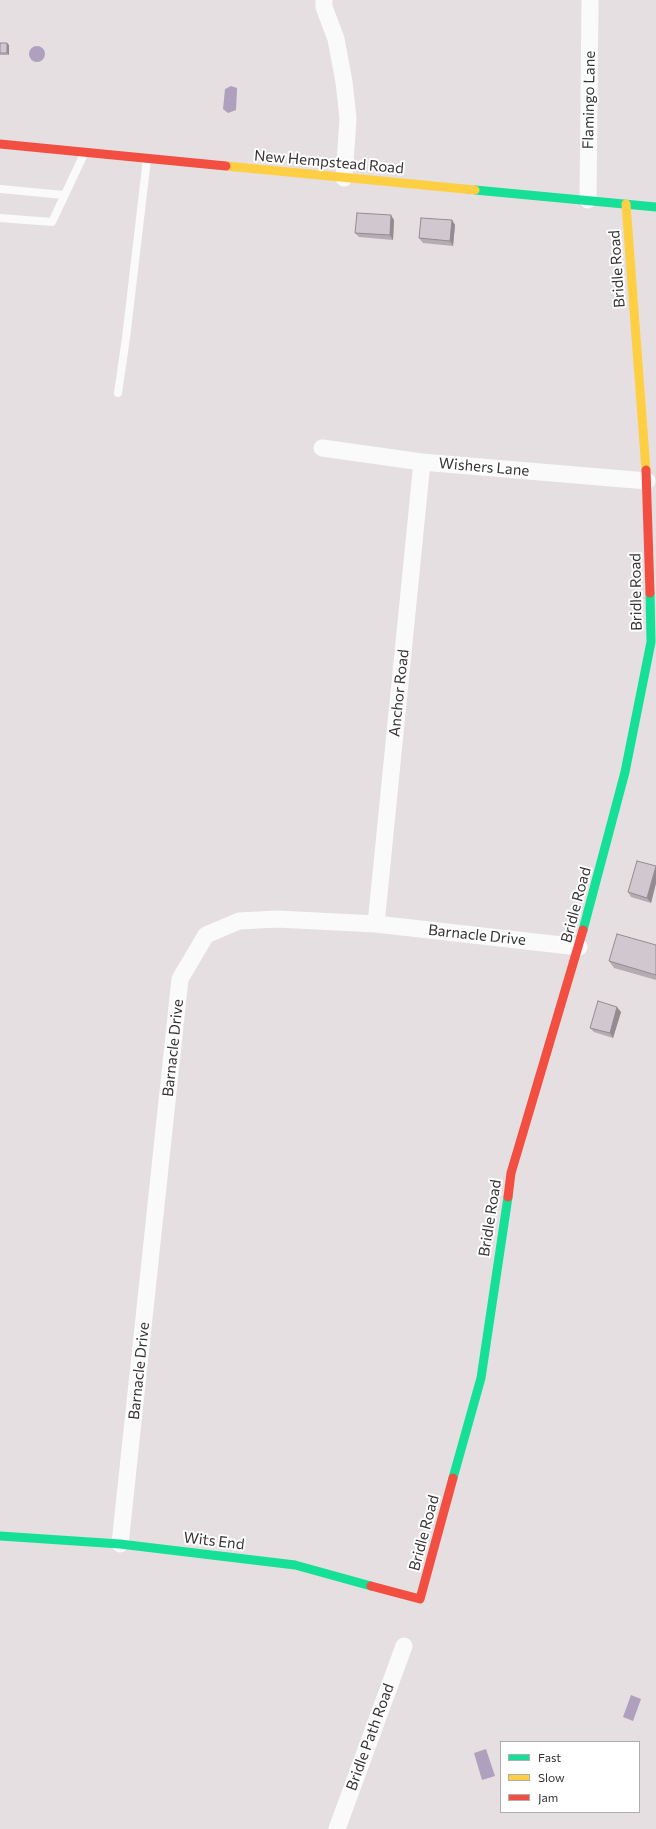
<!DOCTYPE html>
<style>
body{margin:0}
#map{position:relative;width:656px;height:1829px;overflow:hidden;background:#e5dfe1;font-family:Commissioner,sans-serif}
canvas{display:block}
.legend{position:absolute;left:500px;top:1741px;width:140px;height:72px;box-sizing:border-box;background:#fff;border:1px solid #afadae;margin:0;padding:5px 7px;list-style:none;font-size:12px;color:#373334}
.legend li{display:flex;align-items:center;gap:8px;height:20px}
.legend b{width:20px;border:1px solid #afadae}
</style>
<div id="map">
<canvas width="656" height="1829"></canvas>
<ul class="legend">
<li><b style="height:5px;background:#16e098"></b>Fast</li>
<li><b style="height:5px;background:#ffcf43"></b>Slow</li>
<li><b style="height:5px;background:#f24e42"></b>Jam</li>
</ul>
</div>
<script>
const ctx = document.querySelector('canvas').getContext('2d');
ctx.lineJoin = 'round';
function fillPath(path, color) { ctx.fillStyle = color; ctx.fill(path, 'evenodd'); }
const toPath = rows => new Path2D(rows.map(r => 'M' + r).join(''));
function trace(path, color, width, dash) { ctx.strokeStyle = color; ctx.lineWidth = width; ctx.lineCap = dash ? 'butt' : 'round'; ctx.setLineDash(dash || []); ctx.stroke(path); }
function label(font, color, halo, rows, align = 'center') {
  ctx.font = font + ' Commissioner,sans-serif'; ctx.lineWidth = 4; ctx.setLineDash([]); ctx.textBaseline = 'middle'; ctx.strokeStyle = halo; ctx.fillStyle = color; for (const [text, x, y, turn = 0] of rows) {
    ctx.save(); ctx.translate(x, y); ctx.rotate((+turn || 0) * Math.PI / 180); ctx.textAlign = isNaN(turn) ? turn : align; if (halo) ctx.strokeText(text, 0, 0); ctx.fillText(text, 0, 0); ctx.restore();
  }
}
fillPath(toPath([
 '29 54a8 8 0 1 1 16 0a8 8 0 1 1-16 0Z',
 [231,86,237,88,237,90,236,110,228,113,223,109,225,89],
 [631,1695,641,1699,633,1721,623,1717],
 [486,1749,495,1776,482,1780,474,1753]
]), '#afa1bd');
trace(toPath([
 [0,189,64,195],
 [0,218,52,222,84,154],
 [118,393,126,338,147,159]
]), '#fbfafa', 8);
trace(toPath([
 [324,0,324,7,336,39,344,82,348,118,344,178],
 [588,200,590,0],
 [322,448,422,462,647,481],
 [376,924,422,462],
 [120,1544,180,979,206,935,239,921,277,919,376,924,579,947],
 [337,1829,404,1646]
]), '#fbfafa', 17);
trace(toPath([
 [475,190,656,207],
 [583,930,625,772,651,642,650,593],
 [453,1478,481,1378,508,1197],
 [0,1536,120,1544,295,1565,371,1586]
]), '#16e098', 9);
trace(toPath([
 [226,166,475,190],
 [626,204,646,470]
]), '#ffcf43', 9);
trace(toPath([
 [0,144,226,166],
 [646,470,650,593],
 [508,1197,511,1173,583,930],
 [371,1586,420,1599,453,1478]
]), '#f24e42', 9);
fillPath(toPath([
 [0,43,9,45,9,55,0,55],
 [394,220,393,240,359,237,355,233],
 [452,220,455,225,453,246,423,243,419,238],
 [656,866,656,883,651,903,631,897,628,892],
 [656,945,656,980,614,968,609,961],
 [621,1012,613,1038,594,1032,590,1028]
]), '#b4acb2');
fillPath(toPath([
 [7,43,9,45,9,55,7,53],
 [391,215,394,220,393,240,390,235],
 [452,220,455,225,453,246,450,241],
 [656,866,656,883,651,903,647,898],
 [617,1007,621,1012,613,1038,610,1033]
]), '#928c91');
const building = toPath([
 [0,43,7,43,7,53,0,53,0,43],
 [357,213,391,215,390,235,355,233,357,213],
 [421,218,452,220,450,241,419,238,421,218],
 [637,861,656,866,647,898,628,892,637,861],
 [617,934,656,945,656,975,609,961,617,934],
 [598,1001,617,1007,610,1033,590,1028,598,1001]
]);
fillPath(building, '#d1c8cf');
trace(building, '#928c91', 1);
label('15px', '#373334', '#fff', [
 ["Flamingo Lane",589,100,-89],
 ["New Hempstead Road",329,162,5],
 ["Bridle Road",617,269,-94],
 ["Wishers Lane",484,467,5],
 ["Bridle Road",636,592,-91],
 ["Anchor Road",399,693,-84],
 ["Bridle Road",576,905,-75],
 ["Barnacle Drive",477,935,6],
 ["Barnacle Drive",173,1048,-84],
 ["Bridle Road",490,1218,-81],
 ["Barnacle Drive",139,1371,-84],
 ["Bridle Road",424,1533,-75],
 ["Wits End",214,1541,7],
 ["Bridle Path Road",370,1737,-70]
]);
</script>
